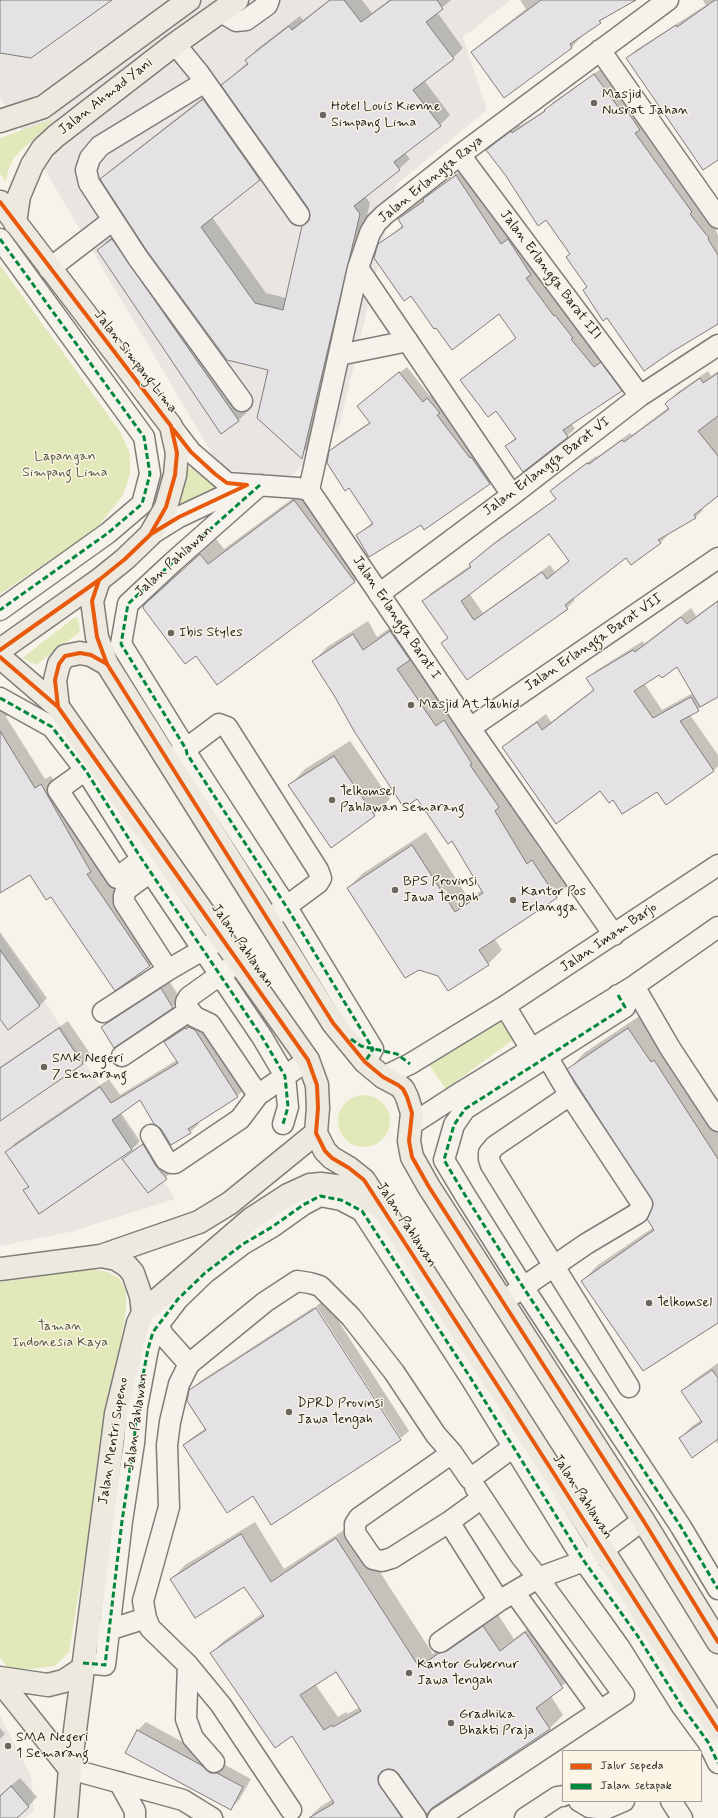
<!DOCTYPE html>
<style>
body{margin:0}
#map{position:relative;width:718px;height:1818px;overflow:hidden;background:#f7f3ea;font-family:Mynerve,sans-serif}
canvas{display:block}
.legend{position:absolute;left:562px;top:1750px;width:140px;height:52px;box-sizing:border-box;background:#fcf5e5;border:1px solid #a29e95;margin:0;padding:5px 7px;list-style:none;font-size:12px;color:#1c1c1c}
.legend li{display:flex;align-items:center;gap:8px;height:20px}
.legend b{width:20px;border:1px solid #a29e95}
</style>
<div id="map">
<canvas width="718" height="1818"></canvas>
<ul class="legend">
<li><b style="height:5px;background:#e8590c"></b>Jalur sepeda</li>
<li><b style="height:5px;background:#00873e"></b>Jalan setapak</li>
</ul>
</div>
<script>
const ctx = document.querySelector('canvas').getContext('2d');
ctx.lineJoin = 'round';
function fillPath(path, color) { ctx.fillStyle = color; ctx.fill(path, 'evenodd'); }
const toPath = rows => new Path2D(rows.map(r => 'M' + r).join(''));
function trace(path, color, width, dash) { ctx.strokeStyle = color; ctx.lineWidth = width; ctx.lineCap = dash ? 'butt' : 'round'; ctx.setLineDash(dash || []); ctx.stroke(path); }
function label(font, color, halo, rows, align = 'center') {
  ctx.font = font + ' Mynerve,sans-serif'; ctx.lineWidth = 3; ctx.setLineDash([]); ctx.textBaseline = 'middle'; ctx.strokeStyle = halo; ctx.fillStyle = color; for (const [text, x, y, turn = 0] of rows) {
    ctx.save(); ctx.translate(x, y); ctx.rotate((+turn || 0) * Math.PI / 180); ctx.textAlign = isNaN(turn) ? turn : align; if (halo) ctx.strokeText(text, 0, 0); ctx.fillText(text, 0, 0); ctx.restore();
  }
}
fillPath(toPath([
 [0,0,511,0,463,37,487,110,397,184,339,428,287,480,221,469,19,126,0,97],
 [0,934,175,1199,70,1232,0,1246],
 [0,1716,31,1776,34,1812,25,1818,0,1818]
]), '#e9e6e2');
fillPath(toPath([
 [53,119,47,128,23,148,14,158,8,170,6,182,0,174,0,138],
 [0,265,121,433,130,454,130,474,123,495,100,524,84,538,0,594],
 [185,466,196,470,220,490,178,504,186,477],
 [75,617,78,618,80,632,36,665,22,658],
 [497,1016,514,1039,446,1089,429,1065],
 '338 1121a26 26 0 1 1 52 0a26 26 0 1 1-52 0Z',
 [93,1269,108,1272,120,1279,126,1292,126,1310,69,1652,55,1666,30,1669,8,1668,0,1657,0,1282]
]), '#e1e9bb');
fillPath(toPath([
 [329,0,362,0,372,13,389,0,451,0,437,12,463,48,453,58,424,80,450,115,440,125,405,153,410,159,399,169,365,196,370,203,314,442,303,452,270,369,101,179,112,169,214,89,270,169,260,179,212,217,266,293,286,298,311,213,309,208,222,85,248,62,247,60,257,49,300,16,303,20],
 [520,0,631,0,608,14,600,22,581,35,582,36,572,47,504,96,472,52,483,42,526,9],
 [704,0,718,0,718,159,628,58,636,50,706,5,703,1],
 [602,68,716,230,718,236,718,321,645,370,588,286,570,254,546,219,507,175,487,150,519,125,520,126,547,109,553,102],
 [464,168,509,237,517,232,538,266,534,271,562,309,564,308,580,329,578,331,603,359,629,383,621,390,571,423,575,429,567,436,507,446,516,437,496,410,462,380,470,372,517,337,499,313,379,245,403,225,399,219,407,211],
 [124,229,250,409,238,421,98,250,109,239],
 [407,367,430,396,434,392,496,477,489,484,421,523,357,535,373,522,330,451,337,444,370,422,365,400],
 [708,371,711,376,718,371,718,494,702,507,703,510,695,518,667,534,668,535,660,543,626,557,573,598,575,600,567,608,443,643,449,637,424,601,431,593,471,565,470,564,478,556,500,538,557,498,551,491,559,483,596,456,597,457,630,433,632,435,669,407,669,401,678,392],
 [549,532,570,560,555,572,550,565,483,613,469,593],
 [311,485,370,566,354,582,197,655,145,605,216,539,224,549],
 [718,600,718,694,690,715,718,755,718,766,714,770,657,791,613,799,601,789,503,748,512,739,546,714,551,722,594,689,588,679,597,670,643,641,644,644,691,608,696,616],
 [677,665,693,693,662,710,644,683],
 [404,618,541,851,546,847,571,883,557,897,494,938,502,950,488,964,348,888,362,874,426,832,469,899,482,890,452,839,417,798,314,661,327,647,368,621,377,637],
 [0,697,11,712,6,717,45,779,51,776,87,836,97,865,159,956,150,966,52,896,30,874,0,892],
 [350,741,390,799,374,815,290,785,305,769],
 [0,932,47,998,40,1005,8,1028,0,1017],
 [169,981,181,999,172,1007,102,1027,111,1018],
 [644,1013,718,1121,718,1321,582,1281,598,1265,654,1227,654,1203,569,1069,584,1053],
 [199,1019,246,1088,237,1096,197,1122,199,1124,190,1132,162,1128,140,1099,121,1113,140,1141,131,1150,24,1191,29,1186,7,1152,15,1143,109,1079,120,1095,177,1060,165,1042,174,1033,194,1020],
 [68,1021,91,1055,82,1064,0,1120,0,1067],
 [149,1139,172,1172,148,1192,124,1159],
 [325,1300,409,1431,401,1438,316,1306],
 [314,1307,399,1439,401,1439,271,1523,253,1495,184,1445,193,1437,206,1428,190,1391,199,1382],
 [718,1363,718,1444,715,1440,680,1438,691,1427,701,1420,682,1391,694,1380],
 [255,1522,284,1569,350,1526,433,1654,453,1640,497,1613,514,1639,539,1620,576,1673,551,1696,563,1715,549,1729,437,1804,427,1814,399,1772,391,1768,421,1818,309,1818,320,1807,333,1799,293,1735,211,1653,225,1640,263,1613,245,1586,172,1579,185,1565],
 [336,1670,360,1707,347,1714,346,1712,338,1717,315,1684],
 [146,1722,210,1757,219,1764,225,1765,251,1779,239,1800,230,1809,137,1731],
 [0,1728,5,1734,0,1739],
 [20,1778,37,1797,17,1818,0,1818,0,1795],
 [204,1802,225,1818,188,1818]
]), '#0003');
const building = toPath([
 [0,0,112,0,31,58,0,53,0,0],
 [330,0,344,0,361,22,391,0,437,0,443,9,426,22,454,59,413,90,441,126,394,162,400,170,354,206,360,214,302,459,257,418,268,370,227,360,147,251,100,179,203,99,260,180,201,227,255,303,283,310,302,226,309,220,310,214,308,208,221,85,248,64,245,60,289,26,292,30,330,0],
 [541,0,636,0,599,21,601,23,570,44,572,48,504,98,471,52,541,0],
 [715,0,718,0,718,160,703,170,626,58,676,25,677,27,715,0],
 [594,74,624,115,628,112,640,130,635,133,692,212,690,214,709,238,708,239,718,255,718,324,670,353,644,371,607,318,603,321,583,290,587,287,566,257,570,254,546,220,538,226,506,176,486,150,511,131,512,133,545,111,544,110,594,74],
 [456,175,501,244,508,239,531,275,526,278,554,316,555,315,573,338,571,339,594,367,601,362,622,391,563,430,568,437,523,472,505,446,516,439,496,411,488,417,460,380,516,338,499,314,452,350,436,328,434,329,411,296,404,301,374,258,378,244,403,227,398,219,424,201,423,199,456,175],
 [112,239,239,421,221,434,97,250,112,239],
 [399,372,423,402,427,398,440,413,437,415,470,458,471,457,490,484,424,530,421,525,369,557,356,535,373,524,349,488,345,491,327,463,329,451,370,423,357,406,399,372],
 [718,373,718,416,698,431,718,456,718,496,694,515,696,518,658,540,661,543,631,565,626,558,565,605,568,609,467,680,441,643,448,638,422,601,471,567,469,564,491,546,556,499,550,491,587,463,589,464,622,440,624,442,669,409,665,404,669,400,700,378,703,383,718,373],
 [549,534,569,561,547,579,542,572,474,620,461,601,549,534],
 [294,500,355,582,217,685,196,656,185,664,143,608,144,605,200,554,208,564,294,500],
 [718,601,718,697,700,707,677,667,662,678,659,675,634,691,653,718,691,697,699,711,680,721,714,771,666,805,657,792,622,814,613,800,609,803,600,791,556,824,502,747,537,722,542,730,594,690,586,678,633,650,635,652,681,617,687,624,718,601],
 [390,631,410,660,397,669,436,726,444,720,472,764,470,765,499,807,495,811,527,864,532,860,557,898,479,950,489,965,448,991,438,976,419,970,405,978,347,888,412,845,455,912,483,893,452,841,448,844,417,799,404,808,354,731,335,697,312,661,353,634,363,650,390,631],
 [0,731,35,788,41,784,91,872,87,874,150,966,115,991,51,897,46,900,30,875,0,893,0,731],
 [334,756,375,816,331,848,288,785,334,756],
 [0,950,40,1006,8,1030,0,1019,0,950],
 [161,988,173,1008,114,1048,101,1027,161,988],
 [189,1027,195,1030,238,1097,188,1129,191,1133,171,1145,161,1129,154,1124,140,1100,112,1120,132,1150,39,1214,23,1190,29,1187,5,1152,100,1087,111,1103,178,1063,164,1042,185,1028,186,1029,189,1027],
 [59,1028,83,1064,0,1121,0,1068,59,1028],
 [628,1028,651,1062,654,1060,718,1159,718,1323,643,1371,581,1281,654,1230,647,1219,653,1203,567,1069,628,1028],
 [143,1144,156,1166,167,1179,148,1193,122,1159,143,1144],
 [316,1308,401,1440,271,1525,253,1496,227,1513,183,1445,206,1430,187,1401,189,1390,316,1308],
 [712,1370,718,1378,718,1439,692,1458,679,1438,702,1422,681,1391,712,1370],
 [241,1534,271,1582,336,1538,419,1667,439,1653,447,1651,483,1626,500,1651,525,1632,563,1688,536,1708,550,1729,432,1808,427,1815,398,1773,394,1770,388,1769,382,1771,378,1776,378,1781,402,1818,309,1818,334,1803,292,1736,275,1748,210,1653,264,1616,244,1587,195,1618,170,1579,241,1534],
 [336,1672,361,1711,333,1727,332,1725,324,1730,300,1695,336,1672],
 [137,1730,201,1765,210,1773,217,1773,243,1787,231,1810,125,1753,137,1730],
 [11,1786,29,1807,17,1818,0,1818,0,1796,11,1786]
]);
fillPath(building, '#e4e2e5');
trace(building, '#7f7d79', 1);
const minor = toPath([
 [221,12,236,21,246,20,267,5,269,0],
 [175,44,198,72,299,215],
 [600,50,718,218],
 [205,82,100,146,90,158,86,170,89,183,138,258,242,401],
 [460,155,640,396],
 [0,239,144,437,150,474,142,504,108,533,0,610],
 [358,268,512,495],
 [49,269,113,220],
 [339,355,408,341],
 [171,426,191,452,227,483,298,488,309,490,470,728,614,935],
 [260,485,173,562,128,604,121,644,186,749,187,754,286,906,373,1049,365,1062],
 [309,490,358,268,370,233,376,223,384,215,460,155,668,0],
 [150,535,179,517,247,485],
 [379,594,512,495,640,396,718,345],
 [0,698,52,727,86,771,141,858,262,1037,285,1076,288,1107,283,1124],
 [470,728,718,558],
 [175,757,219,724,227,727,318,870,321,878,318,883,276,914],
 [97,762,58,790,117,878,152,851],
 [162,863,126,890,124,896,124,902,168,970,216,942],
 [231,967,189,997,186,1002,186,1006,195,1017,210,1024,258,1095],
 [634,986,670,1048,718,1121],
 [618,995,625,1007,465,1109,454,1125,444,1160,465,1195,523,1287,681,1527,718,1589],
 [505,1006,531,1049],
 [103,1012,168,970],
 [122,1056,189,1011],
 [383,1077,410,1064,505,1006,718,865],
 [570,1095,495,1146,489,1153,489,1159,491,1165,629,1387],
 [412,1124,463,1091,634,986,718,927],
 [151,1135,166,1160,171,1163,175,1163,240,1119,258,1095,308,1060],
 [512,1295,586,1244,638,1213,642,1204,566,1089,541,1046],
 [150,1318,158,1326,164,1336,189,1364],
 [452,1453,359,1518,355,1524,355,1533,373,1559,382,1561,392,1558,449,1522,482,1498],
 [475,1487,520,1555,538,1578,584,1561,603,1550,643,1520],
 [449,1522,499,1601],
 [514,1592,600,1711],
 [96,1634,146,1618],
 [83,1663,105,1665,122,1521,134,1443,137,1407,148,1349,153,1332,178,1299,205,1273,243,1244,272,1227,303,1205,320,1196,341,1200,362,1211,470,1377,584,1561,637,1635,681,1705,708,1742,718,1763],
 [188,1665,186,1719,193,1738,214,1762],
 [70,1769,183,1800,212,1818],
 [389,1780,416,1818],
 [119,1782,135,1811,135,1818],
 [579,1801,589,1807,605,1809,624,1801],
 [671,1801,682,1818],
 [291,1810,221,1705,188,1665,150,1628,146,1618,143,1601,169,1507,167,1445,170,1422,179,1384,189,1364,265,1302,297,1281,310,1283,320,1286,351,1317,394,1372,436,1435,452,1453,470,1479,523,1440],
 [438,1818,624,1695,538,1578,499,1601,440,1642],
 [525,1818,557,1797,563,1796]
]);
const major = toPath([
 [0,121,43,107,189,0],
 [0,202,171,426,177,453,175,475,166,507,150,535,125,559,99,580,0,650],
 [15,223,19,196,32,165,43,148,56,136,175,44,237,0],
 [99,580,92,601,97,637,107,664,333,1023,365,1062,383,1077,398,1085,403,1089,407,1097,412,1113,409,1141,412,1157,429,1187,643,1520,718,1642],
 [0,657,58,707,308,1060,317,1085,318,1108,316,1133,325,1151,332,1158,349,1168,364,1180,508,1402,718,1730],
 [58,707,55,680,59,664,65,656,80,653,91,655,107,664],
 [101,1256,116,1259,127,1266,133,1273,141,1296,143,1313],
 [0,1269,101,1256,199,1222,230,1203,316,1133],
 [0,1678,48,1685,64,1681,82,1669],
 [0,1681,70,1769,66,1818],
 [70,1769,116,1414,138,1323,144,1311,251,1219,288,1195,310,1185,321,1184,343,1187,359,1193,379,1206]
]);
trace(minor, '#7f7d79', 23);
trace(major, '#7f7d79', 25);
trace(minor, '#f5f2ec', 20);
trace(major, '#eee9df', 22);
trace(toPath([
 [0,239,144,437,150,474,142,504,108,533,0,610],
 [260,485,173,562,128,604,121,644,186,749,187,754,286,906,373,1049,365,1062],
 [0,698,52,727,86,771,141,858,262,1037,285,1076,288,1107,283,1124],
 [618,995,625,1007,465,1109,454,1125,444,1160,465,1195,523,1287,681,1527,718,1589],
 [351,1039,361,1046,397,1054,410,1064],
 [83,1663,105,1665,122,1521,134,1443,137,1407,148,1349,153,1332,178,1299,205,1273,243,1244,272,1227,303,1205,320,1196,341,1200,362,1211,470,1377,584,1561,637,1635,681,1705,708,1742,718,1763]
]), '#00873e', 3, [6, 3]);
trace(toPath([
 [0,202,171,426,177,453,175,475,166,507,150,535,125,559,99,580,0,650],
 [173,429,191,452,215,474,227,483,247,485],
 [151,534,179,517,247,485],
 [99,580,92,601,97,637,107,664,333,1023,365,1062,383,1077,398,1085,403,1089,407,1097,412,1113,409,1141,412,1157,429,1187,643,1520,718,1642],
 [0,657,58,707,308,1060,317,1085,318,1108,316,1133,325,1151,332,1158,349,1168,364,1180,508,1402,718,1730],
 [58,707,55,680,59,664,65,656,80,653,91,655,107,664]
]), '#e8590c', 4);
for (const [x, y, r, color] of [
 [594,103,4,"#696764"],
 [323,115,4,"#696764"],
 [171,633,4,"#696764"],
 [411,705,4,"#696764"],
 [332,800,4,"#696764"],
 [395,890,4,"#696764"],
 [513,900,4,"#696764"],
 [44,1067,4,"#696764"],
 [649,1303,4,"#696764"],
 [289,1412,4,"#696764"],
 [409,1673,4,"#696764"],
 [451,1723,4,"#696764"],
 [8,1746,4,"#696764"]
]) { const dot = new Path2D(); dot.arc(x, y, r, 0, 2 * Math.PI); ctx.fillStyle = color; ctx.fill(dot); trace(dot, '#fcf5e5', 1.5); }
label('14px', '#1c1c1c', '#fcf5e5', [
 ["Masjid",602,95],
 ["Nusrat Jahan",602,111],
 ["Hotel Louis Kienne",331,107],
 ["Simpang Lima",331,123],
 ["Ibis Styles",179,633],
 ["Masjid At Tauhid",419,705],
 ["Telkomsel",340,792],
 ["Pahlawan Semarang",340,808],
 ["BPS Provinsi",403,882],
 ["Jawa Tengah",403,898],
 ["Kantor Pos",521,892],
 ["Erlangga",521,908],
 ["SMK Negeri",52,1059],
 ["7 Semarang",52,1075],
 ["Telkomsel",657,1303],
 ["DPRD Provinsi",297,1404],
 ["Jawa Tengah",297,1420],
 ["Kantor Gubernur",417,1665],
 ["Jawa Tengah",417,1681],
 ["Gradhika",459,1715],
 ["Bhakti Praja",459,1731],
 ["SMA Negeri",16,1738],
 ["1 Semarang",16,1754]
], 'left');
label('14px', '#1c1c1c', '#fcf5e5', [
 ["Jalan Ahmad Yani",106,97,-38],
 ["Jalan Erlangga Raya",431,180,-39],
 ["Jalan Erlangga Barat III",550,275,53],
 ["Jalan Simpang Lima",135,362,52],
 ["Jalan Erlangga Barat VI",547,467,-37],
 ["Jalan Pahlawan",174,562,-42],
 ["Jalan Erlangga Barat I",396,618,56],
 ["Jalan Erlangga Barat VII",594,643,-34],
 ["Jalan Imam Barjo",609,938,-34],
 ["Jalan Pahlawan",242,946,55],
 ["Jalan Pahlawan",406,1225,57],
 ["Jalan Pahlawan",137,1422,-82],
 ["Jalan Mentri Supeno",114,1441,-81],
 ["Jalan Pahlawan",582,1497,57]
]);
label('14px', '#525740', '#fcf5e5', [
 ["Lapangan",65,457],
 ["Simpang Lima",65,473],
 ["Taman",60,1327],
 ["Indonesia Kaya",60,1343]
]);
</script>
